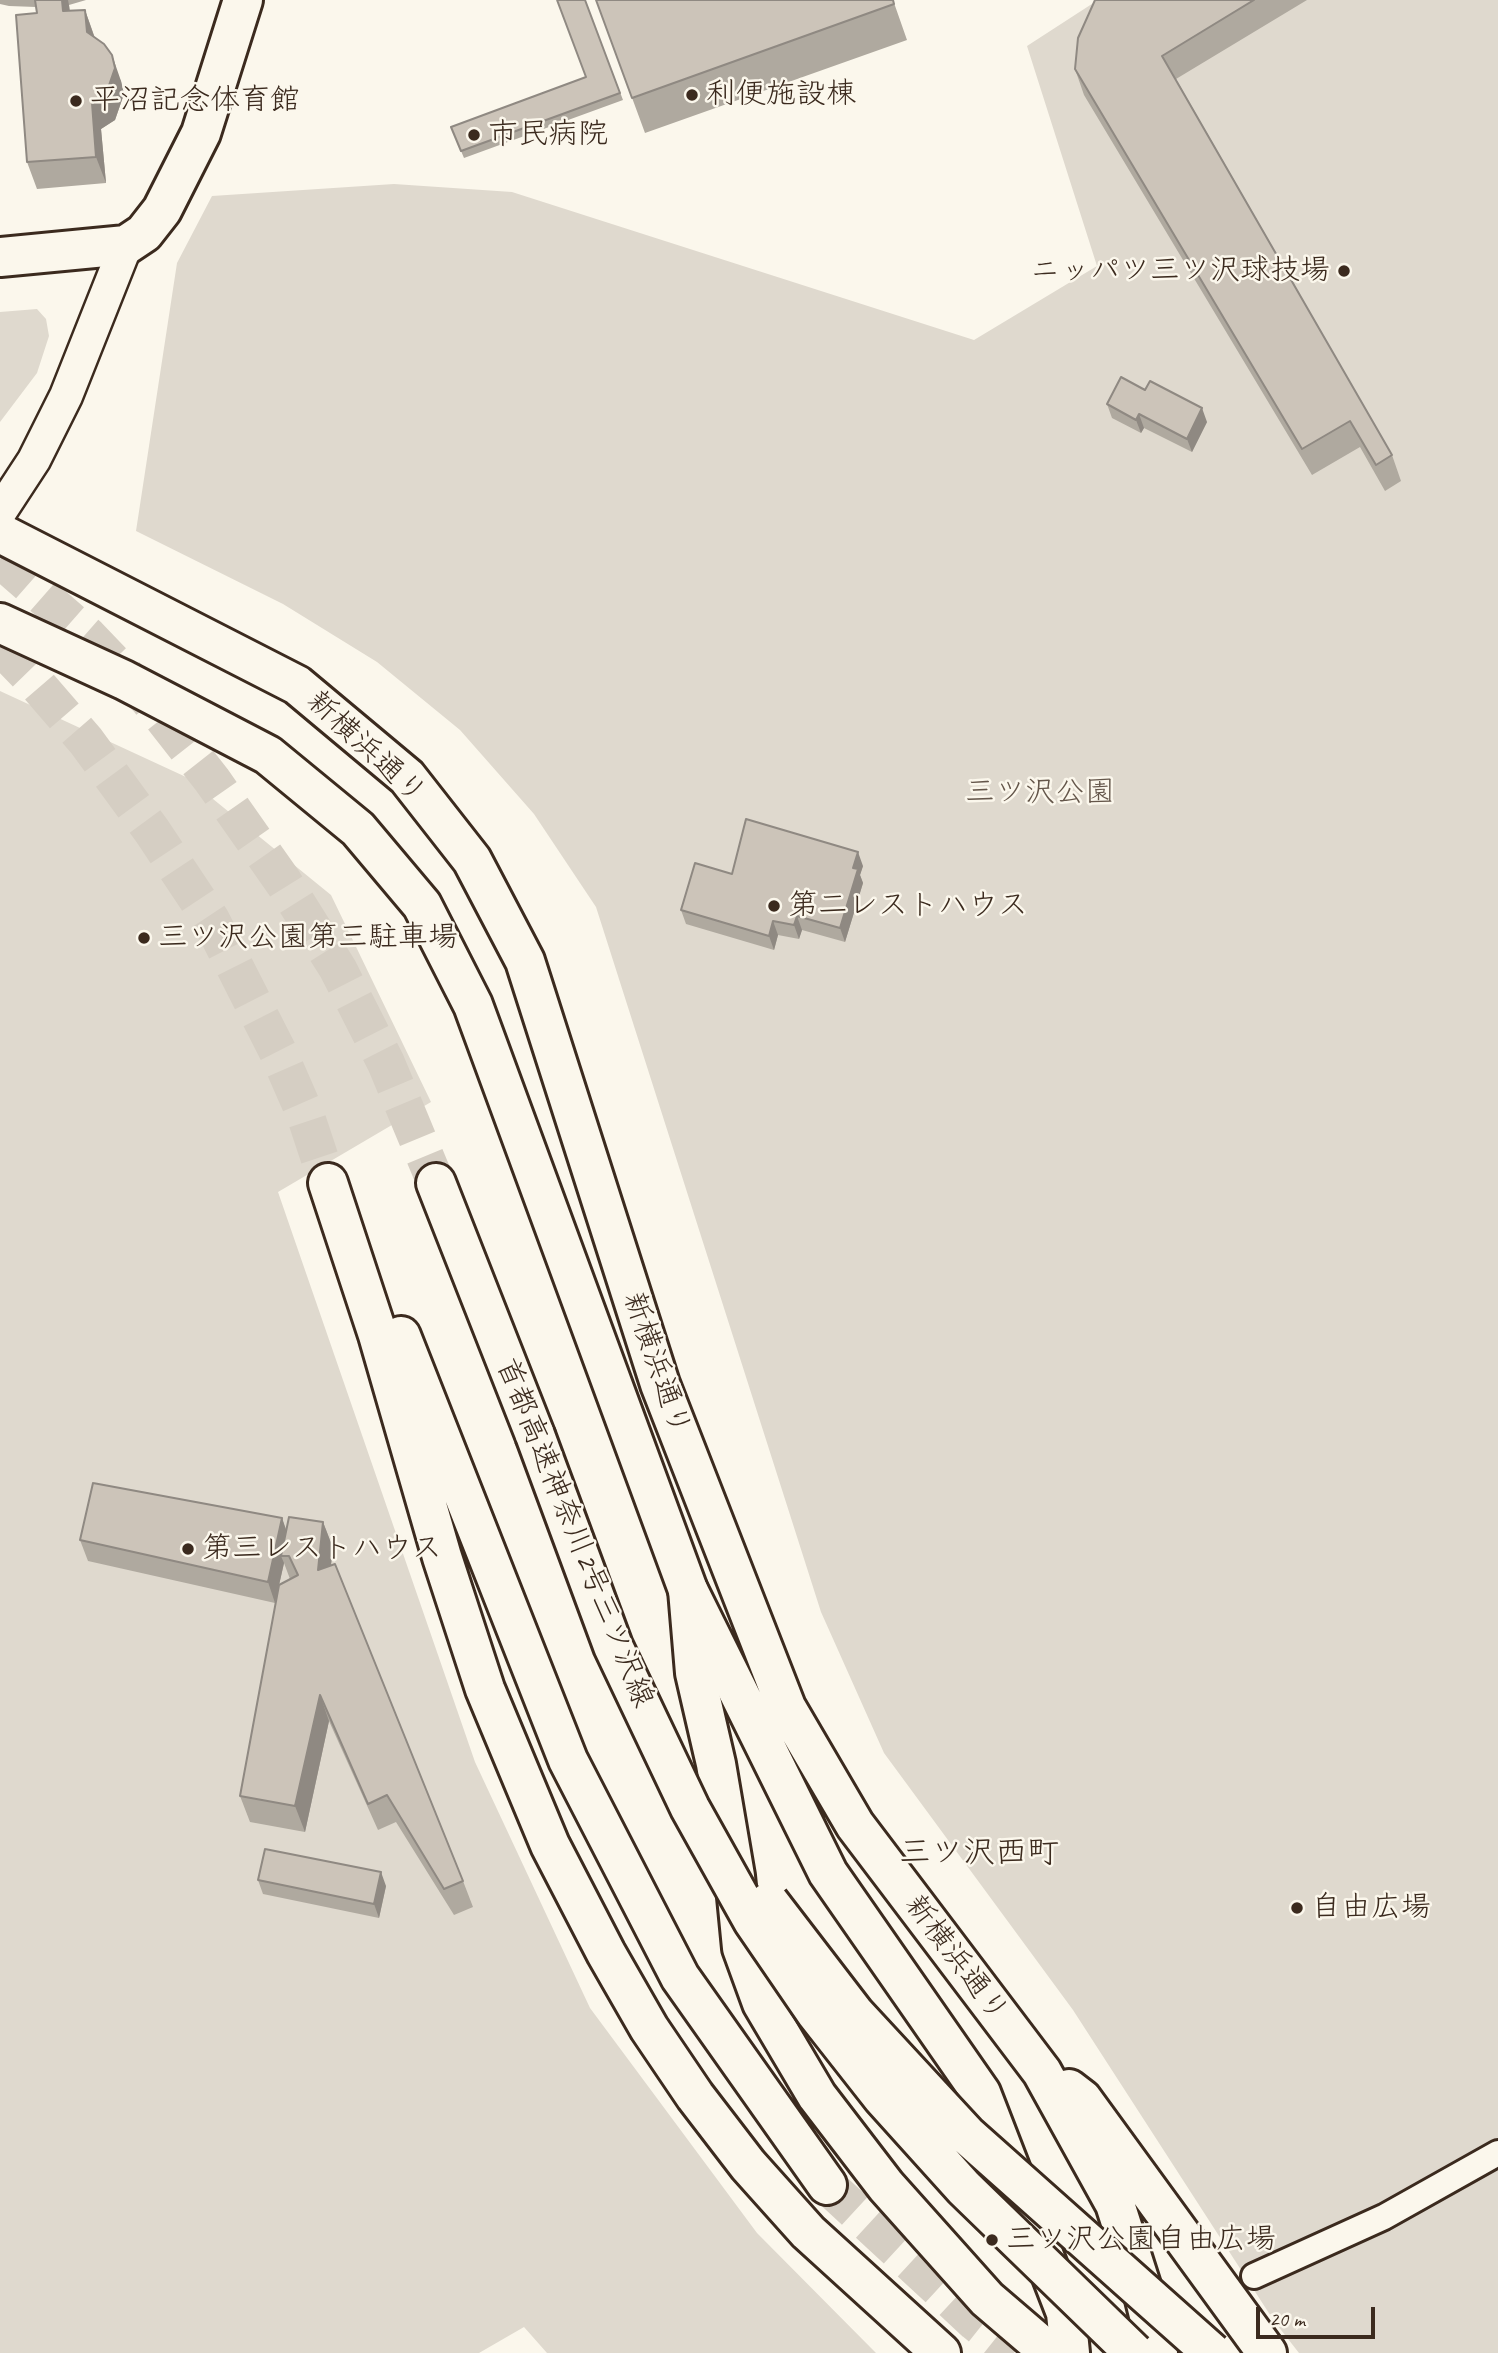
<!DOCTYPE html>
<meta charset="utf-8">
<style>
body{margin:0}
#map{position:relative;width:1498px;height:2353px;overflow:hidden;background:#fbf7ec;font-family:Caveat,sans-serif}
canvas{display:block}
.scale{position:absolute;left:1256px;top:2307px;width:119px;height:32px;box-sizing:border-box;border:4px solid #3b2a1e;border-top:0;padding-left:9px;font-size:21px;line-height:24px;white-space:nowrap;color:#3b2a1e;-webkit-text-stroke:5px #fbf7ec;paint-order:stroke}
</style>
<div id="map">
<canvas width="1498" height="2353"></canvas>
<div class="scale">20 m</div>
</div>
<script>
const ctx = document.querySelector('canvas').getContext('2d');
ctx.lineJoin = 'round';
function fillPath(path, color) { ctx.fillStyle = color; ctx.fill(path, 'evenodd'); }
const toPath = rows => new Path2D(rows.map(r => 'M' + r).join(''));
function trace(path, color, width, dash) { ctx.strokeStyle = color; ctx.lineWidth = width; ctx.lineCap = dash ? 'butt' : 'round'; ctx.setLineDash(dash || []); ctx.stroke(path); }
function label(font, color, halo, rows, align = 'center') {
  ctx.font = font + ' Caveat,"Klee One",sans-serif'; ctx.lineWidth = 5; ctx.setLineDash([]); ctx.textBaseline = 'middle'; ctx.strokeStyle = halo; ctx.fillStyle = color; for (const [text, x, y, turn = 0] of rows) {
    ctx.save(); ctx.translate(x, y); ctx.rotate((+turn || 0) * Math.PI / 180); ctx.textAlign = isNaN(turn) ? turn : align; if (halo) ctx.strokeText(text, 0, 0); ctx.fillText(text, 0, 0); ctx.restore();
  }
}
fillPath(toPath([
 [1098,0,1498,0,1498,2353,1299,2353,1274,2321,1073,2010,884,1753,821,1612,596,907,534,814,460,730,377,662,283,604,136,531,177,263,212,196,394,184,512,192,974,340,1097,266,1027,46],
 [37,309,46,319,49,336,37,373,0,422,0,312],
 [0,691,186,777,331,895,431,1102,278,1192,475,1762,590,2008,757,2233,876,2353,547,2353,524,2327,479,2353,0,2353]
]), '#dfd9ce');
trace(toPath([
 [0,559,88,636,149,700,212,780,284,883,338,969,386,1063,436,1183],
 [0,646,35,682,86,741,152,831,211,920,278,1052,305,1114,328,1183],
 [827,2185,975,2322,1014,2353]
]), '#d5cec3', 38, [38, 19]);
const pedestrian = toPath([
 [1254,2276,1384,2217,1498,2153]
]);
const minor = toPath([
 [0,512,34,460,66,396,126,245]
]);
const tertiary = toPath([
 [0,257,126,245,144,233,162,210,201,133,243,0]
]);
const primary = toPath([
 [0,533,297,685,407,777,472,860,525,961,660,1384,786,1707,855,1825,1042,2072,1115,2204,1144,2295,1158,2353],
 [0,623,124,680,268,755,358,829,422,905,473,1005,688,1590,828,1873,981,2093,1066,2313,1070,2353],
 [1069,2089,1082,2099,1267,2353]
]);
const motorway = toPath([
 [328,1183,378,1335,442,1557,485,1689,550,1845,606,1953,649,2028,695,2096,748,2165,808,2232,941,2353],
 [436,1183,535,1435],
 [401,1336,568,1760,680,1977,827,2185],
 [688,1590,695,1673,716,1764,735,1876,742,1948,762,2003,817,2096,886,2186,987,2299,1050,2353]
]);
trace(pedestrian, '#3b2a1e', 30);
trace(minor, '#3b2a1e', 37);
trace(tertiary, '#3b2a1e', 44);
trace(primary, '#3b2a1e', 44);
trace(motorway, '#3b2a1e', 44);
trace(pedestrian, '#fbf7ec', 24);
trace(minor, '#fbf7ec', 32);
trace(tertiary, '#fbf7ec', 38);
trace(primary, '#fbf7ec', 38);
trace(motorway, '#fbf7ec', 38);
const motorwayBridge = toPath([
 [535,1435,613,1646,690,1808,753,1921,816,2013,882,2097,964,2188,1134,2353],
 [769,1902,855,2014,967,2135,1212,2353]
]);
trace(motorwayBridge, '#3b2a1e', 44, []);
trace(motorwayBridge, '#fbf7ec', 38);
fillPath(toPath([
 [0,0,86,0,69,5,70,11,85,10,95,38,121,81,124,94,115,120,101,129,106,183,37,189,27,162,37,13,36,7,9,6,0,4],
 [585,0,623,100,464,158,451,127,586,77],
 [596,0,893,0,907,40,645,133],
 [1095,0,1307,0,1176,79,1392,455,1401,481,1385,491,1360,447,1312,475,1084,95,1075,69],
 [1107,404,1207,422,1192,452,1144,428,1141,433,1112,418],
 [863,866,860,875,863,883,845,942,802,930,799,939,778,935,774,950,686,924,681,910,732,874],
 [282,1518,286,1531,323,1522,333,1548,331,1566,463,1881,473,1907,454,1915,396,1822,378,1830,329,1721,305,1832,250,1822,240,1796,290,1579,284,1563,275,1603,88,1561,80,1540],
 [258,1880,386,1886,379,1918,263,1894]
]), '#afa99f');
fillPath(toPath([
 [62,0,68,0,69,5,72,37,63,11],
 [85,10,94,36,96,59,87,32],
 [112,55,121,81,124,94,115,120,101,129,106,183,96,157,92,103],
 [1202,408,1207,422,1192,452,1187,439],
 [1139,414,1144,428,1141,433,1136,420],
 [858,852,863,866,860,875,863,883,845,942,840,928,853,868],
 [797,916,802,930,799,939,794,925],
 [773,921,778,935,774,950,769,936],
 [282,1518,289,1538,281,1556,284,1563,275,1603,268,1582],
 [323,1522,333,1548,327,1596,318,1570],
 [320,1695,329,1721,305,1832,295,1806],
 [381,1872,386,1886,379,1918,374,1904]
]), '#8f8982');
const building = toPath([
 [35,0,62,0,63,11,85,10,87,32,104,44,112,55,115,68,106,94,92,103,96,157,27,162,16,15,37,13,35,0],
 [557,0,585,0,620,93,461,151,451,127,586,77,557,0],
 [596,0,893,0,894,4,632,98,596,0],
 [1095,0,1254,0,1162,56,1392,455,1376,465,1350,421,1302,449,1075,69,1078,38,1095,0],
 [1121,377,1145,390,1150,381,1202,408,1187,439,1139,414,1136,420,1107,404,1121,377],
 [746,819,858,852,853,868,858,869,840,928,797,916,794,925,773,921,769,936,681,910,695,863,732,874,746,819],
 [93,1483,282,1518,268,1582,80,1540,93,1483],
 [289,1517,323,1522,318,1570,335,1564,463,1881,444,1889,387,1795,368,1804,320,1695,295,1806,240,1796,279,1585,298,1575,289,1556,281,1556,289,1517],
 [265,1849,381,1872,374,1904,258,1880,265,1849]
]);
fillPath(building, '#ccc4b9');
trace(building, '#8f8982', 2);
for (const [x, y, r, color] of [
 [692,95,7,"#3b2a1e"],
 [76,101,7,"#3b2a1e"],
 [474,135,7,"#3b2a1e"],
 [1344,271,7,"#3b2a1e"],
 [774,906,7,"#3b2a1e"],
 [144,938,7,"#3b2a1e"],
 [188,1549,7,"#3b2a1e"],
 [1297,1908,7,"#3b2a1e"],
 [992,2240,7,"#3b2a1e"]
]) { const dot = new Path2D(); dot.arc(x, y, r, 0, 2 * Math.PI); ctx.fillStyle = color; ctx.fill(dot); trace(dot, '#fbf7ec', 2.5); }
label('30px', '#3b2a1e', '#fbf7ec', [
 ["利便施設棟",706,95],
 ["平沼記念体育館",90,101],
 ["市民病院",488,135],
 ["ニッパツ三ツ沢球技場",1330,271,"right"],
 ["第二レストハウス",788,906],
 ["三ツ沢公園第三駐車場",158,938],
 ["第三レストハウス",202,1549],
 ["自由広場",1311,1908],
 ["三ツ沢公園自由広場",1006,2240]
], 'left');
label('30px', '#3b2a1e', '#fbf7ec', [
 ["新横浜通り",366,748,43],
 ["新横浜通り",656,1364,71],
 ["首都高速神奈川2号三ツ沢線",574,1533,68],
 ["新横浜通り",956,1959,53]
]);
label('30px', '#64564a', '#fbf7ec', [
 ["三ツ沢公園",1040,793]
]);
label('32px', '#3b2a1e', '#fbf7ec', [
 ["三ツ沢西町",979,1854]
]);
</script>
